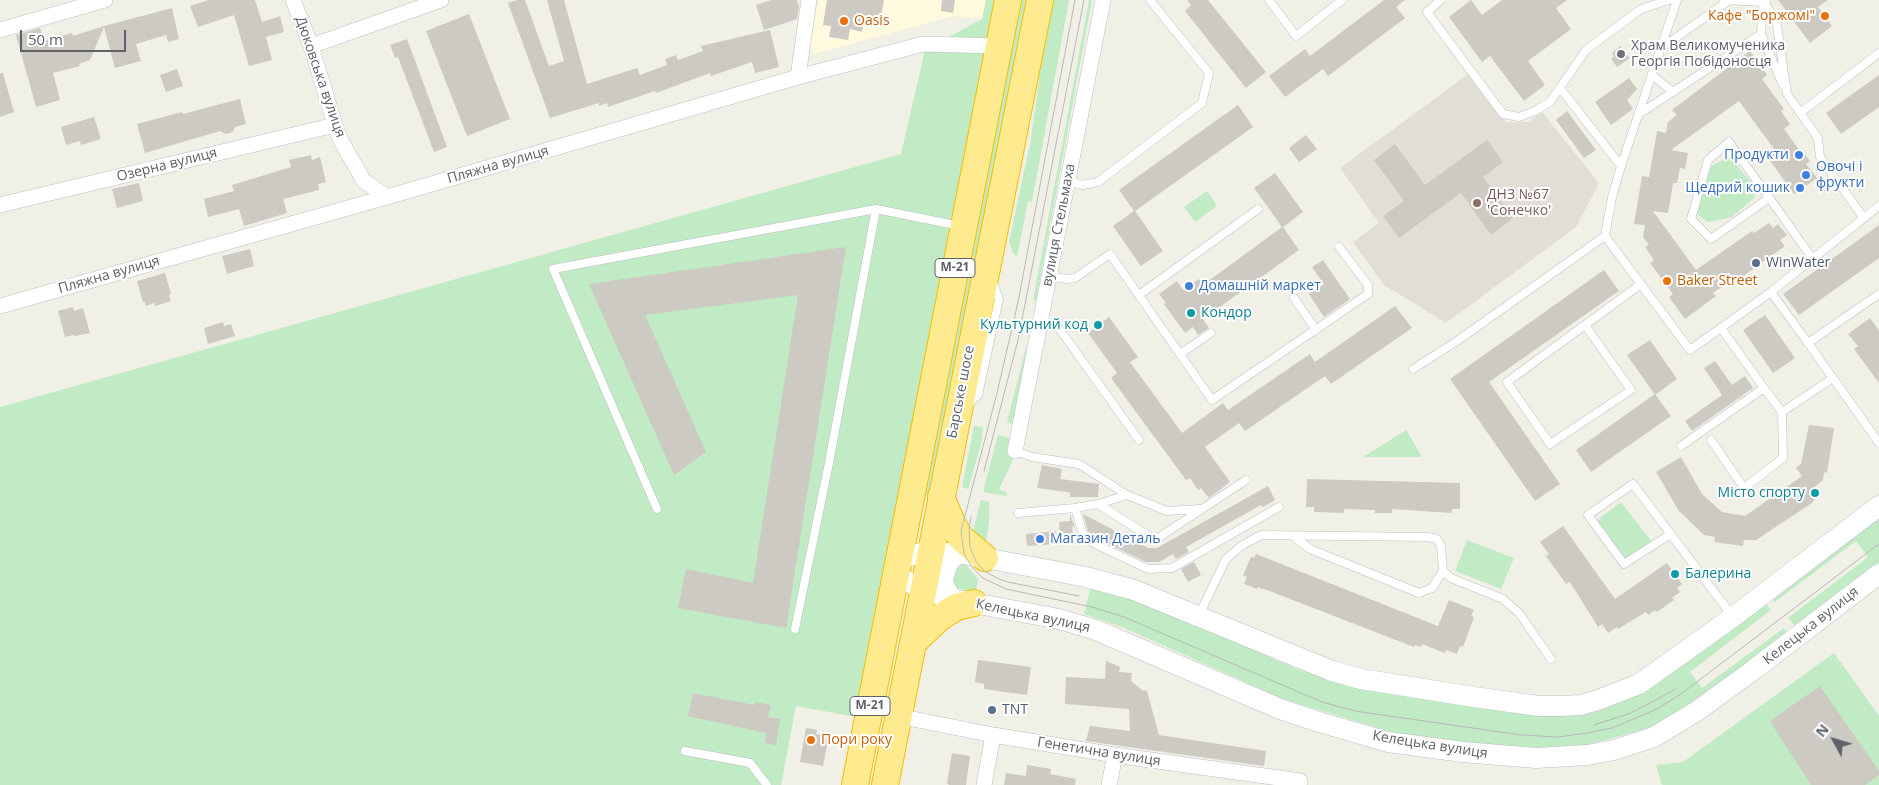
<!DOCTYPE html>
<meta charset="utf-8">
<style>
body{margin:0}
#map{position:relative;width:1879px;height:785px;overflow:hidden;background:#f1f0e6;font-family:"Open Sans",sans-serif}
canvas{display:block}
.north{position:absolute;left:1809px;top:715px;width:50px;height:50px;-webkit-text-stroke:4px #fff;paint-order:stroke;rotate:309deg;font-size:14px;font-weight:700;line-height:20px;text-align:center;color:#5e6168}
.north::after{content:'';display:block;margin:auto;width:18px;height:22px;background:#5e6168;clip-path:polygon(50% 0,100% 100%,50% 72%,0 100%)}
.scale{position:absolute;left:20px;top:30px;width:106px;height:22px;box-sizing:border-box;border:2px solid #5e6168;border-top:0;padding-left:6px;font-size:15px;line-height:18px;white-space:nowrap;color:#5e6168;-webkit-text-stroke:4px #fff;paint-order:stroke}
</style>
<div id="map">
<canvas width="1879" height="785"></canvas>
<div class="north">N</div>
<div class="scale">50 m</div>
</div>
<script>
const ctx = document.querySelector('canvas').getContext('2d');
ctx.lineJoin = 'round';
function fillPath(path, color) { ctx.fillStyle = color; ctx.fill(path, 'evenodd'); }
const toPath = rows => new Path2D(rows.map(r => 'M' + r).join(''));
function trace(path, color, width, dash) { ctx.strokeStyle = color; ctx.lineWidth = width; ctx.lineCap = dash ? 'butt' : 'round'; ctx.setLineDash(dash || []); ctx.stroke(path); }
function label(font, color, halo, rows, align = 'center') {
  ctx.font = font + ' "Open Sans",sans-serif'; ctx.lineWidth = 4; ctx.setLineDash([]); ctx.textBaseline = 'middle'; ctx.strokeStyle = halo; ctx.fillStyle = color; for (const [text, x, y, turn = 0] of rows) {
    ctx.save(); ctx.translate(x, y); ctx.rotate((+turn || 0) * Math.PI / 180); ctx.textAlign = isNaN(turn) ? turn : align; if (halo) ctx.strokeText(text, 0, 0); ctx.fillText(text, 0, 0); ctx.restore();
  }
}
fillPath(toPath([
 [819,0,986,0,983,19,954,16,814,54,809,45]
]), '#fffadd');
fillPath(toPath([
 [1470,73,1506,122,1528,122,1542,112,1599,183,1576,227,1446,323,1384,285,1353,242,1379,223,1340,168]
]), '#e1dfd5');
fillPath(toPath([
 [986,0,995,0,856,717,796,706,781,785,0,785,0,407,901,154,925,50,982,19],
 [1019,0,1031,0,930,495,924,495],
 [1050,0,1069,0,1032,202,1028,201,1017,257,1013,253,1009,242,1031,139],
 [1089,0,1092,0,1036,301,1033,300],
 [1729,157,1756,187,1754,198,1732,217,1708,222,1697,214,1711,166],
 [1207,191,1217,206,1195,222,1184,207],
 [1026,348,1027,348,1013,425,1007,422],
 [974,426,983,427,981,444,968,489,962,487],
 [1406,429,1422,457,1363,457,1406,430],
 [998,435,1010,438,1008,450,1013,460,999,489,1007,493,1006,496,983,492],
 [981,500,989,502,989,523,985,548,974,540,974,527],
 [1621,502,1652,542,1631,557,1625,558,1621,557,1599,526,1598,521,1601,517],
 [1879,518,1879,562,1795,626,1788,618,1868,557,1856,541,1775,602,1772,598],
 [1467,540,1514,558,1501,589,1455,571],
 [959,564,966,565,978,579,976,593,955,588,949,574],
 [1090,589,1130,599,1194,624,1297,669,1328,679,1601,709,1644,692,1765,603,1771,610,1690,672,1702,688,1784,628,1787,632,1713,688,1671,716,1650,728,1587,745,1538,748,1466,743,1391,732,1283,699,1122,627,1084,614],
 [1834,653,1879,716,1879,785,1662,785,1656,765,1683,762]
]), '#c1ebc4');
fillPath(toPath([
 [209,0,255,0,262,22,280,16,284,32,266,37,272,60,249,66,234,15,198,27,190,6],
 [517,0,525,0,549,66,564,61,547,0,564,0,587,84,637,68,640,75,667,65,665,59,676,55,678,60,703,51,701,46,770,30,779,67,755,73,752,62,711,76,710,73,656,93,655,91,608,107,607,103,599,106,599,103,550,118,508,3],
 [771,0,797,0,799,6,797,19,764,30,756,5],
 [827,0,884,0,880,22,864,20,862,32,850,29,848,40,829,37,831,26,823,25],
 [942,0,955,0,953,13,941,11],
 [1187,0,1208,0,1266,72,1246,88,1185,11,1191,5],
 [1384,0,1405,0,1396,7,1405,18,1328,76,1323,69,1285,97,1269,76,1305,49,1310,56],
 [1471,0,1482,15,1502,0,1567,0,1556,8,1571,29,1528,61,1545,85,1524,101,1490,56,1482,62,1449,17],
 [1778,0,1828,0,1818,7,1832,26,1810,43],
 [172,8,179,39,168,42,166,35,136,44,141,61,115,68,104,27,90,60,79,64,80,66,53,73,60,100,36,107,16,35,40,28,44,41,72,33,73,36,104,26],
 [469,14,510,119,467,136,426,31],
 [407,39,447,147,434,152,398,57,395,58,390,45],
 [1620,46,1630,58,1617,67,1611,59,1614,56,1612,53],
 [1750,51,1767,75,1762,79,1784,109,1781,111,1790,124,1784,129,1800,151,1802,150,1810,161,1806,164,1817,178,1794,194,1766,155,1774,149,1739,101,1671,150,1688,153,1685,169,1680,168,1677,183,1673,183,1668,213,1653,211,1696,270,1752,231,1754,233,1769,223,1773,228,1778,224,1787,235,1780,240,1785,246,1735,282,1733,279,1713,293,1716,296,1685,319,1669,297,1673,294,1650,263,1654,260,1645,247,1649,245,1643,237,1645,225,1634,224,1642,176,1649,177,1657,131,1666,133,1668,122,1677,115,1672,110],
 [177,69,183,86,166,92,160,75],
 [0,73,3,73,14,112,0,117],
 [1879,75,1879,107,1841,134,1826,113],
 [1629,78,1637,89,1627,100,1633,109,1611,125,1595,102],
 [240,99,246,124,235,127,233,132,226,134,220,131,145,153,137,124,182,112,183,114],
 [1238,105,1253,127,1135,211,1163,251,1141,266,1113,226,1134,211,1119,190],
 [1567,111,1596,150,1584,158,1556,120],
 [94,117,101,139,81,145,80,141,66,145,61,127],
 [1306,135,1317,149,1299,162,1289,148],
 [1487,140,1503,162,1483,177,1513,218,1491,235,1461,193,1399,238,1383,216,1404,201,1374,160,1395,144,1425,185],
 [311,155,312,160,320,157,326,182,318,184,319,190,283,199,287,213,244,226,239,209,208,217,204,199,234,191,232,185,291,167,289,160],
 [1275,173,1303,212,1283,227,1299,250,1203,319,1209,328,1198,335,1193,327,1185,333,1164,304,1166,303,1159,294,1177,281,1183,290,1199,279,1203,285,1282,227,1254,188],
 [139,183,143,201,117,208,112,189],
 [1879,225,1879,258,1799,315,1783,294],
 [846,247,786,628,678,608,686,569,753,583,798,295,645,315,706,452,674,475,589,284],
 [250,249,254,266,227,274,222,256],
 [1323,260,1350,299,1324,317,1309,294,1324,284,1312,267],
 [1604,270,1619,291,1489,382,1560,484,1535,501,1450,379],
 [165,273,171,294,169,295,171,301,155,306,154,303,146,306,145,302,143,302,137,281],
 [1395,306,1412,328,1331,384,1325,376,1245,431,1239,423,1205,447,1230,482,1209,498,1201,488,1198,490,1190,478,1186,480,1111,378,1117,373,1088,333,1109,317,1138,357,1130,362,1182,433,1223,403,1228,410,1310,354,1315,362],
 [73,307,74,311,83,308,90,333,76,336,73,335,65,337,58,311],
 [1765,315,1795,358,1773,373,1743,330],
 [1870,318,1879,331,1879,383,1854,349,1858,346,1848,334],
 [223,322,224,326,231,324,235,336,208,344,204,328],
 [1650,340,1677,379,1655,395,1627,355],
 [1715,361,1732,385,1745,376,1753,388,1692,431,1685,421,1722,395,1704,368],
 [1655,394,1671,416,1591,472,1576,450],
 [1809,425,1834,428,1827,473,1824,472,1823,480,1812,489,1817,496,1812,503,1756,540,1744,540,1743,546,1714,542,1715,537,1704,535,1679,511,1656,472,1681,457,1702,494,1722,512,1745,516,1802,476,1796,468,1801,464],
 [1042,465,1062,469,1060,479,1099,484,1098,497,1070,497,1070,493,1067,492,1037,488],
 [1307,479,1460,483,1460,509,1452,509,1452,513,1392,509,1392,513,1375,513,1375,510,1344,509,1344,513,1314,512,1314,507,1306,507],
 [1268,486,1275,500,1263,507,1261,505,1186,547,1189,552,1176,559,1173,554,1159,562,1146,562,1096,538,1088,531,1083,514,1148,548,1157,548],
 [1070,514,1075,528,1072,526,1073,538,1060,539,1059,522,1070,521],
 [1563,526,1615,599,1667,563,1682,584,1677,588,1680,592,1672,598,1674,600,1657,612,1655,610,1648,615,1646,612,1618,629,1617,627,1608,633,1602,624,1598,627,1570,582,1566,584,1546,556,1549,554,1540,542],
 [1056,531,1056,544,1027,546,1026,534],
 [1256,554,1438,626,1449,600,1474,610,1471,616,1474,617,1463,647,1460,646,1457,654,1446,650,1445,653,1422,644,1421,647,1415,645,1414,647,1272,592,1257,587,1257,589,1244,584,1247,577,1243,575,1251,557,1254,558],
 [1194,562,1201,575,1188,582,1181,569],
 [978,660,1031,667,1027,695,984,689,984,684,975,682],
 [1106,661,1120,667,1119,672,1132,673,1131,681,1142,690,1147,691,1159,735,1266,751,1264,766,1086,741,1090,726,1130,731,1129,709,1065,704,1066,677,1105,679],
 [1820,686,1879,771,1879,775,1865,785,1811,785,1770,721],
 [693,693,754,705,755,702,771,705,768,717,780,719,776,745,765,743,766,733,688,716],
 [806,728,817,730,816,734,829,736,823,766,800,762],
 [952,753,970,756,966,785,949,785,947,783],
 [1027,765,1051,769,1050,774,1076,779,1075,785,1004,785,1006,773,1026,776]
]), '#cccac3');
const lane = toPath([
 [1269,0,1296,36,1342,0],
 [1441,0,1427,12,1503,114,1519,117,1535,111,1550,102,1586,50,1641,9,1669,0],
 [1677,0,1621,166,1612,197,1605,236,1690,350,1771,292,1879,206],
 [1766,0,1763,2,1776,19,1787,94,1818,138,1820,157,1863,217],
 [1761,34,1783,85],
 [1661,48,1730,0],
 [1652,75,1673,92],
 [1560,88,1621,166],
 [1800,113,1879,53],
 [1639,114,1761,34,1763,2,1724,0],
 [1067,181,1083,185,1098,182,1202,103,1209,73,1150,0],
 [1769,198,1711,239,1691,219,1708,160,1729,142,1778,210,1812,258],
 [876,209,960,226],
 [1049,276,1067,279,1075,278,1110,254,1212,400,1368,294,1368,285,1339,247],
 [1771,292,1808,343],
 [1879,294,1808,343,1879,443],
 [1139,295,1258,209],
 [1294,298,1316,330],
 [1039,324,1058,327,1139,440],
 [1585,325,1631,390,1550,444,1507,382,1641,284],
 [1180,354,1211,333],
 [1413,369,1457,341,1605,236],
 [1764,388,1782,412],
 [969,404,978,395,999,299,992,280],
 [1711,440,1744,488,1783,458,1782,412,1833,378],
 [1681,446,1764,388,1721,328],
 [1015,451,1032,457,1079,464,1127,495,1167,511,1200,509],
 [1246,480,1155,540,1098,504,1075,508,1083,534,1095,544,1148,569,1172,568,1279,507],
 [1098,504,1127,495],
 [657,509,553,269,876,209,829,463,795,629],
 [1018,513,1075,508],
 [1669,535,1624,564,1588,515,1633,484,1733,617],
 [1293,536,1310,549,1419,593,1432,588,1443,571],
 [1199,615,1226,559,1241,546,1261,535,1428,537,1437,539,1441,546,1443,571,1451,578,1503,599,1519,613,1551,659],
 [685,751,750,763,767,785]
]);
const street = toPath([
 [293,0,311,46,335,125,341,141,364,181,387,197],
 [0,30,105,0],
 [311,46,441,0],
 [798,77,809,0],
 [0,205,335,125],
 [0,306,387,197,798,77,923,44,999,46],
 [1015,451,1103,0],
 [898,716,993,735,1115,755,1300,781,1299,785],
 [984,785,993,735],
 [1109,785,1115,755]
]);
const secondary = toPath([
 [898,559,921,553,958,553,1086,577,1134,590,1332,671,1361,679,1474,697,1539,706,1560,706,1581,705,1598,700,1639,684,1733,617,1879,506],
 [895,574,922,590,952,599,1059,619,1096,630,1280,709,1319,722,1388,742,1463,752,1536,758,1587,755,1614,750,1654,737,1697,711,1752,671,1879,574],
 [952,599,944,586,943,578,948,563,958,553]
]);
const highway = toPath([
 [941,497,953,525,961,538,985,558],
 [913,643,939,618,956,607,974,603],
 [855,785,1008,0],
 [885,785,1040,0]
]);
trace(lane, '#bbbec3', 9);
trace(street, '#bbbec3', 16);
trace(secondary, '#bbbec5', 21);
trace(highway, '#f7bc00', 28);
trace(lane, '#fff', 8);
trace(street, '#fff', 15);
trace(secondary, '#fff', 20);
trace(highway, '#ffeb8f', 26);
trace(toPath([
 [1075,0,1018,302,997,393,961,531,964,554,972,567,983,578,1006,589,1092,607,1124,617,1322,702,1355,711,1521,735,1558,737,1587,733,1612,728,1657,709,1681,694,1879,544],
 [984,471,1018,340,1084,0],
 [971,517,969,529,970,547,976,561,984,571,999,579,1008,582,1079,596],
 [1594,725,1631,713,1676,689]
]), '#b7b8b9', 1);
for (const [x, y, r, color] of [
 [1825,16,5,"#e8710a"],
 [844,21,5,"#e8710a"],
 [1621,54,5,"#6b7280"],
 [1799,155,5,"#3f7fe0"],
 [1806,175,5,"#3f7fe0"],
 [1800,188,5,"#3f7fe0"],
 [1477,203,5,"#8d6e63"],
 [1756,263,5,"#5c6f8a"],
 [1667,281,5,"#e8710a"],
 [1189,286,5,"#3f7fe0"],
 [1191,313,5,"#0f9aa8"],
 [1098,325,5,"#0f9aa8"],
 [1815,493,5,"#0f9aa8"],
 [1040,539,5,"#3f7fe0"],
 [1675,574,5,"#0f9aa8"],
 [992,710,5,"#5c6f8a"],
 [811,740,5,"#e8710a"]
]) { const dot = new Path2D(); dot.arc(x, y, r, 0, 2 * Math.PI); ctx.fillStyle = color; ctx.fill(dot); trace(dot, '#fff', 2); }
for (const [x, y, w] of [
 [955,268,40],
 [870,706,40]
]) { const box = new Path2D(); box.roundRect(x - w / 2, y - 9.5, w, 19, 4); ctx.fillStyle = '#fff'; ctx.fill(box); trace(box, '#5e6168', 1); }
label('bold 12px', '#5e6168', null, [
 ["М-21",955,268],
 ["М-21",870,706]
]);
label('14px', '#c56008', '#fff', [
 ["Кафе \"Боржомі\"",1815,16,"right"],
 ["Oasis",854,21],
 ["Baker Street",1677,281],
 ["Пори року",821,740]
], 'left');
label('14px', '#5b616d', '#fff', [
 ["Храм Великомученика",1631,46],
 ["Георгія Побідоносця",1631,62]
], 'left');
label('14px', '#5e6168', '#fff', [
 ["Дюковська вулиця",320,77,71],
 ["Озерна вулиця",167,165,-14],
 ["Пляжна вулиця",498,165,-16],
 ["вулиця Стельмаха",1059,225,-79],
 ["Пляжна вулиця",109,275,-16],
 ["Барське шосе",961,392,-79],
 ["Келецька вулиця",1033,616,12],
 ["Келецька вулиця",1811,626,-38],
 ["Келецька вулиця",1430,745,9],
 ["Генетична вулиця",1099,752,9]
]);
label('14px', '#366cbe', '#fff', [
 ["Продукти",1789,155,"right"],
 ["Овочі і",1816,167],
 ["фрукти",1816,183],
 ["Щедрий кошик",1790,188,"right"],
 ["Домашній маркет",1199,286],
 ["Магазин Деталь",1050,539]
], 'left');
label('14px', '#785e54', '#fff', [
 ["ДНЗ №67",1487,195],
 ["'Сонечко'",1487,211]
], 'left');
label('14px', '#4e5e75', '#fff', [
 ["WinWater",1766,263],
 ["TNT",1002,710]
], 'left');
label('14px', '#0d838f', '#fff', [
 ["Кондор",1201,313],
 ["Культурний код",1088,325,"right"],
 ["Місто спорту",1805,493,"right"],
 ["Балерина",1685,574]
], 'left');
</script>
